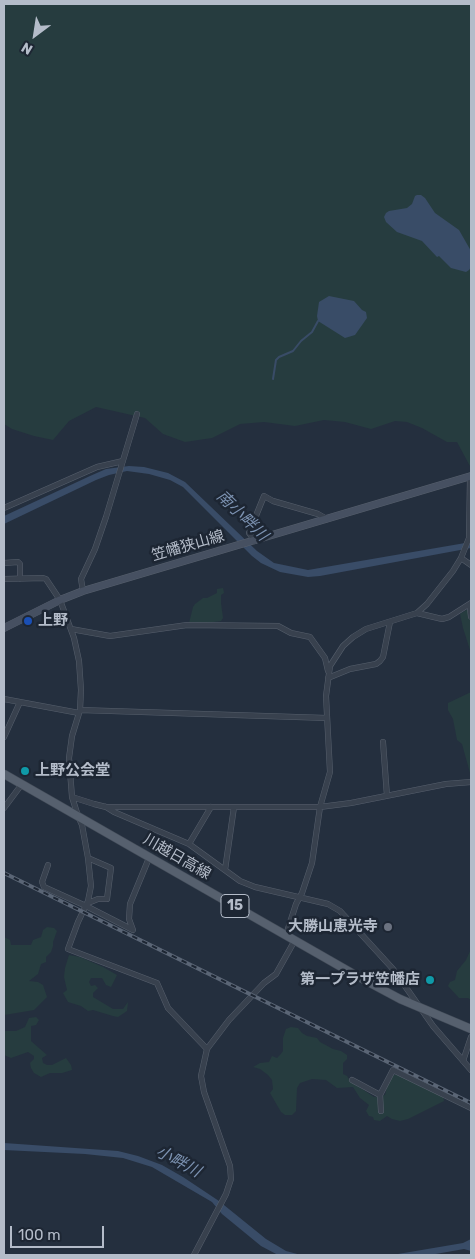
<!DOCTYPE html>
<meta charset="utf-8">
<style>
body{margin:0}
#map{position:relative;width:475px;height:1259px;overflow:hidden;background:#242f3e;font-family:Rubik,sans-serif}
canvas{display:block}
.frame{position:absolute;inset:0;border:5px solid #b4bcc9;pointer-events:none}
.north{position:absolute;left:10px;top:10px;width:50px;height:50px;-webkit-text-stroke:4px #1d2633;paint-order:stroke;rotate:211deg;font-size:14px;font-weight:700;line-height:20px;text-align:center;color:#b4bcc9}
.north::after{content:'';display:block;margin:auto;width:18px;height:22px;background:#b4bcc9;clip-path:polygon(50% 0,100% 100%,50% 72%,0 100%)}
.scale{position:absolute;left:10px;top:1226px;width:94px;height:22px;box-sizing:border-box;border:2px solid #b4bcc9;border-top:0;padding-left:6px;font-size:15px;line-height:18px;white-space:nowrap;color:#b4bcc9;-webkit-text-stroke:4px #1d2633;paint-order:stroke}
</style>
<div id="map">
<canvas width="475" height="1259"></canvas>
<div class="frame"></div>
<div class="north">N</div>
<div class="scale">100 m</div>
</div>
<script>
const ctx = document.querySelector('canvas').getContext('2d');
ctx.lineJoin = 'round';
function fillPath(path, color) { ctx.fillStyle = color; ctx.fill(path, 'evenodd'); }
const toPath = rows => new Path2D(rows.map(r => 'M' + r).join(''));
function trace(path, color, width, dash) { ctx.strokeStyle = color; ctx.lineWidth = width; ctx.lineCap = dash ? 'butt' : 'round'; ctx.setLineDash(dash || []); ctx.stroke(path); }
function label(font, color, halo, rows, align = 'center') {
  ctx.font = font + ' Rubik,"Noto Sans JP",sans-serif'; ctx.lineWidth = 5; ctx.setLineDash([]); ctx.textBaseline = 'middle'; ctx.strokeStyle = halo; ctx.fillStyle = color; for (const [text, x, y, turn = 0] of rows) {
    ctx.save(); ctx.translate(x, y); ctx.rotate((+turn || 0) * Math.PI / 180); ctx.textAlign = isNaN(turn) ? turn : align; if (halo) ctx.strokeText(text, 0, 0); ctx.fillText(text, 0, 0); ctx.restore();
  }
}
fillPath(toPath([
 [4,4,471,4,471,468,457,442,447,442,422,428,407,422,395,421,371,429,345,422,324,420,295,426,264,422,240,424,212,438,185,442,163,434,145,418,96,407,69,421,53,440,34,436,12,429,4,424],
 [223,588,224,593,221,595,221,603,223,618,221,621,207,623,189,623,193,607,195,604,203,598,207,598,217,593,217,589],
 [471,607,471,653,463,628,460,614],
 [471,692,471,772,470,773,462,744,457,740,453,719,448,710,448,703],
 [47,927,54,928,57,931,53,942,53,946,51,952,46,957,46,962,41,964,38,974,29,981,38,982,43,985,47,997,34,1010,4,1015,4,937,10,940,11,945,31,945,33,940,41,937,43,930],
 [471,949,471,1000,468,998,459,998,448,986,450,982,455,980,457,971,466,960],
 [69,955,80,957,103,967,117,975,111,987,106,985,102,978,91,978,89,982,91,986,95,985,98,988,93,993,93,997,113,1009,123,1009,128,1002,127,1011,118,1017,113,1016,93,1010,88,1011,81,1006,68,1002,63,993,67,990,64,977,65,968],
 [36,1017,39,1020,36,1025,31,1026,31,1041,47,1055,42,1058,43,1063,47,1065,52,1065,66,1058,71,1065,72,1070,62,1073,50,1073,41,1077,34,1073,31,1068,30,1063,34,1059,34,1056,28,1052,11,1058,4,1055,4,1031,16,1031,25,1027,29,1018],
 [291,1027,298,1028,302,1033,307,1036,317,1038,320,1042,333,1049,341,1051,347,1055,347,1059,343,1063,343,1074,347,1076,350,1081,374,1097,385,1095,388,1083,393,1075,398,1075,443,1096,444,1101,408,1119,400,1121,392,1119,387,1116,380,1121,374,1120,373,1117,369,1116,366,1111,369,1105,360,1098,353,1087,337,1088,326,1080,312,1079,300,1083,297,1088,296,1111,292,1115,285,1115,281,1112,270,1093,273,1089,272,1080,268,1075,260,1069,253,1067,260,1063,269,1062,272,1056,277,1058,280,1055,283,1051,283,1038,286,1029]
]), '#263c3f');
fillPath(toPath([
 [417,195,421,195,425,198,435,213,459,230,471,251,471,267,469,270,466,272,451,268,439,256,437,257,422,241,397,232,386,222,384,217,386,213,389,211,407,208,412,204,415,196],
 [329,296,354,301,362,310,366,312,367,318,355,335,345,338,318,321,317,316,319,302],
 [129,466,144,467,168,473,185,482,257,551,274,563,308,570,471,542,471,548,320,576,308,577,280,572,261,563,252,556,183,487,170,480,149,474,127,471,109,475,96,480,4,524,4,516,90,476,106,469],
 [4,1143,118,1151,138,1156,162,1165,183,1177,219,1201,266,1239,286,1251,301,1255,278,1255,261,1246,222,1214,212,1202,152,1167,123,1158,85,1154,4,1150],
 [471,1239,471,1251,464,1249,430,1255,392,1255,463,1243]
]), '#394c67');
trace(toPath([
 [273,379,276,360,279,357,293,351,301,341,312,332,318,321]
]), '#394c67', 2);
const street = toPath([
 [4,508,97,467,123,461],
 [255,541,249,533,264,496,273,501,318,514,327,519],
 [461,558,471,565],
 [4,563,18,562,20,564,20,579],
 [4,579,43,578,46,579,60,600,74,638,79,661,81,690,80,710,72,736,69,758,72,797,78,816,82,825,88,858,91,886,88,901,78,922,68,949,157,983,168,1008,207,1049],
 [83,591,81,579,95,549,106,517,137,414],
 [471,604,470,608,471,617],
 [417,613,442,619,449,617,471,603],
 [71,629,110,636,187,625,278,626,291,633,310,637,325,658,328,671],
 [328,678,350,669,376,664,380,661,383,657,390,622],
 [4,699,79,713],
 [80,710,327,718],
 [4,737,20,702],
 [383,742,387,796],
 [72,797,94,804,106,807,320,807,351,803,446,784,471,782],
 [106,807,114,812,189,844,240,881,255,887,328,904,340,911,393,969,433,1026,471,1070],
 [4,808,22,784],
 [189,844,211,807],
 [48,865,42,882,44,887,86,906,133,930,129,919,130,904,149,858],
 [225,870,234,807],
 [88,903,98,899,107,899,111,868,88,858],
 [286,935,296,904,302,893,312,863,320,807,330,772,326,696,330,666,343,646,353,637,366,629,417,613,427,604,453,571,461,558,469,538,470,477],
 [463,1061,471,1037],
 [352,1080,380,1095],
 [381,1111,380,1095,393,1070,471,1108],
 [194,1255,226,1194,231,1179,230,1166,204,1092,201,1076,207,1049,229,1020,264,983,276,974,295,940]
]);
const secondary = toPath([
 [4,628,60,600,83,591,471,476]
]);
const primary = toPath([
 [4,774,357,976,400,999,471,1029]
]);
trace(street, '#565f6c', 6);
trace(secondary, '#565f6c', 8);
trace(primary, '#414a57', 9);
trace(street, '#38414e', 5);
trace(secondary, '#465061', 7);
trace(primary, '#56606e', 8);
const rail = toPath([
 [4,873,471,1103]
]);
trace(rail, '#5a6575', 4);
trace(rail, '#1d2633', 2, [5.5]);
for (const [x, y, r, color] of [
 [28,621,5,"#1a4fb4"],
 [25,771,5,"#0f9aa8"],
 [388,927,5,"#6b7280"],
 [430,980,5,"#0f9aa8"]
]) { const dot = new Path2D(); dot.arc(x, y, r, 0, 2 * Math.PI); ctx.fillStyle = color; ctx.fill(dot); trace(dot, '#1d2633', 2); }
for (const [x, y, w] of [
 [235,906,28]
]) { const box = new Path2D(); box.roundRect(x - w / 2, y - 11.5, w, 23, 4); ctx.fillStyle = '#1d2633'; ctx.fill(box); trace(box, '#b4bcc9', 1); }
label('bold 14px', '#b4bcc9', null, [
 ["15",235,906]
]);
label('15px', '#b4bcc9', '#1d2633', [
 ["笠幡狭山線",188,546,-16],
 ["川越日高線",177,857,30]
]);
label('bold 15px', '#b4bcc9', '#1d2633', [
 ["上野",38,621],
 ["上野公会堂",35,771],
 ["大勝山恵光寺",378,927,"right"],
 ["第一プラザ笠幡店",420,980,"right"]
], 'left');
label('italic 16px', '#7c92b1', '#1d2633', [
 ["南小畔川",242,516,44],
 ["小畔川",178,1162,28]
]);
</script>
